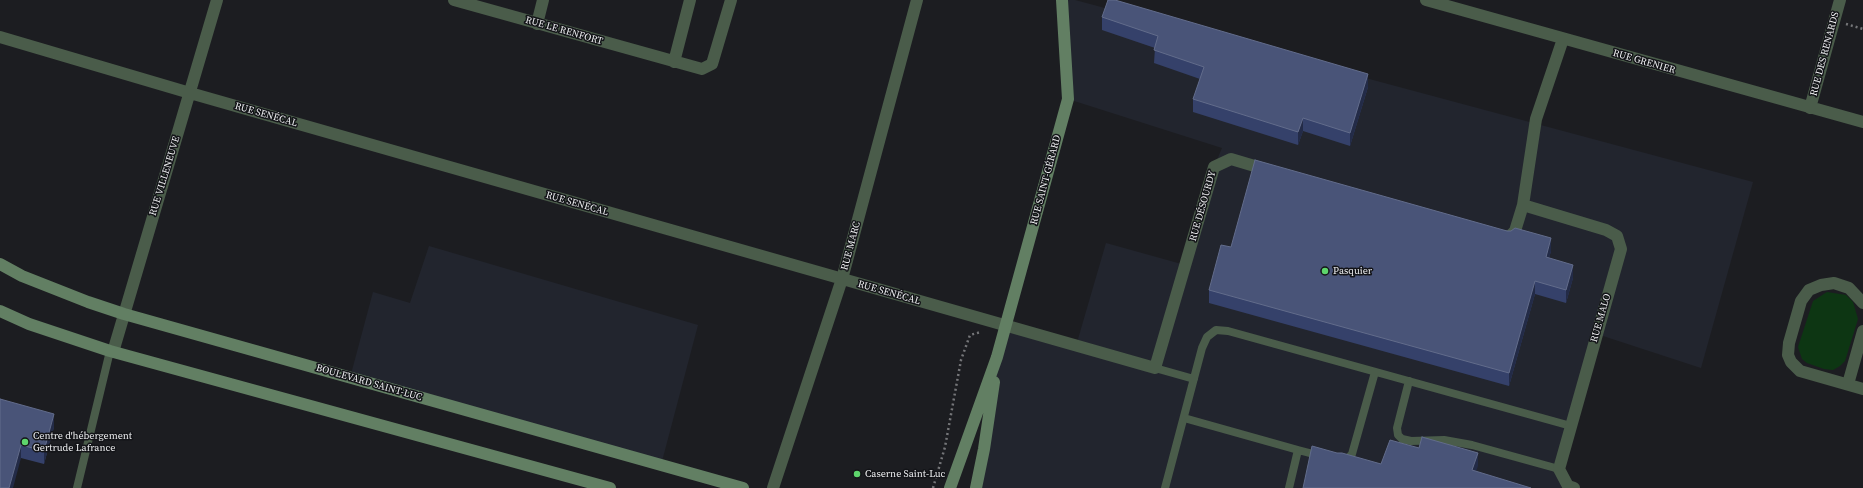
<!DOCTYPE html>
<meta charset="utf-8">
<style>
body{margin:0}
canvas{display:block;background:#1c1d21}
</style>
<canvas width="1863" height="488"></canvas>
<script>
const ctx = document.querySelector('canvas').getContext('2d');
ctx.lineJoin = 'round';
function fillPath(path, color) { ctx.fillStyle = color; ctx.fill(path, 'evenodd'); }
const toPath = rows => new Path2D(rows.map(r => 'M' + r).join(''));
function trace(path, color, width, dash) { ctx.strokeStyle = color; ctx.lineWidth = width; ctx.lineCap = dash ? 'butt' : 'round'; ctx.setLineDash(dash || []); ctx.stroke(path); }
function label(font, color, halo, rows, align = 'center') {
  ctx.font = font + ' "Source Serif 4",serif'; ctx.lineWidth = 3; ctx.setLineDash([]); ctx.textBaseline = 'middle'; ctx.strokeStyle = halo; ctx.fillStyle = color; for (const [text, x, y, turn = 0] of rows) {
    ctx.save(); ctx.translate(x, y); ctx.rotate((+turn || 0) * Math.PI / 180); ctx.textAlign = isNaN(turn) ? turn : align; if (halo) ctx.strokeText(text, 0, 0); ctx.fillText(text, 0, 0); ctx.restore();
  }
}
fillPath(toPath([
 [1060,0,1075,0,1753,182,1701,368,1597,334,1559,469,1574,488,976,488,997,357,1006,326,1076,346,1106,243,1185,265,1214,167,1222,148,1068,99],
 [429,246,698,325,661,465,350,378,373,292,410,303]
]), '#22252e');
fillPath(toPath([
 [1827,292,1846,295,1853,302,1858,319,1845,361,1840,366,1833,370,1824,369,1807,363,1802,359,1798,347,1813,301]
]), '#0d3613');
trace(toPath([
 [1846,24,1863,29],
 [933,488,945,447,961,360,970,335,981,332]
]), '#757679', 2.5, [2, 3]);
trace(toPath([
 [1155,368,1194,379],
 [1409,381,1397,428,1398,435,1402,439,1411,441,1444,440,1472,445,1559,469],
 [1184,418,1298,450,1289,488],
 [1298,450,1321,456],
 [1342,460,1346,460,1352,454,1375,372],
 [77,488,110,351],
 [1165,488,1202,348,1207,337,1216,330,1228,331,1571,426]
]), '#4a5c4a', 8);
trace(toPath([
 [454,0,702,69,712,64,731,0],
 [1426,0,1863,122],
 [537,24,543,0],
 [0,37,190,93,1155,368,1214,167,1231,159,1268,170],
 [674,62,690,0],
 [1810,108,1840,0],
 [1523,205,1606,230,1617,236,1621,249,1559,469,1568,486,1574,488],
 [1505,236,1509,237,1515,231,1523,205,1536,119,1563,39],
 [1863,303,1849,288,1834,283,1821,285,1809,290,1801,301,1789,343,1788,355,1791,362,1800,371,1863,389],
 [113,352,217,0],
 [1848,384,1863,331],
 [773,488,842,279,917,0]
]), '#4a5c4a', 12);
trace(toPath([
 [0,264,22,276,88,302,124,314,743,488],
 [0,311,29,324,110,351,610,488],
 [950,488,997,357,1068,99,1062,0],
 [976,488,984,449,994,382]
]), '#627f63', 12);
fillPath(toPath([
 [1102,17,1368,87,1350,146,1303,131,1298,145,1193,112,1193,99,1200,79,1154,63,1155,48,1102,30],
 [1231,247,1551,251,1549,258,1573,278,1566,303,1535,294,1509,386,1209,303,1209,290],
 [0,399,54,427,44,464,21,458]
]), '#35416a');
fillPath(toPath([
 [1368,74,1368,87,1350,146,1350,133],
 [1303,118,1303,131,1298,145,1298,132],
 [1551,238,1551,251,1546,270,1546,257],
 [1573,265,1573,278,1566,303,1566,290],
 [1535,281,1535,294,1509,386,1509,373],
 [54,414,54,427,44,464,44,451],
 [21,445,21,458,13,488,9,488],
 [1478,453,1478,466,1472,483,1472,470]
]), '#232b47');
const building = toPath([
 [1108,0,1115,0,1368,74,1350,133,1303,118,1298,132,1193,99,1204,67,1154,50,1158,36,1102,17,1108,0],
 [1255,160,1507,231,1511,231,1515,228,1551,238,1546,257,1573,265,1566,290,1535,281,1509,373,1209,290,1221,245,1231,247,1255,160],
 [0,399,54,414,44,451,21,445,9,488,0,488,0,399],
 [1422,437,1478,453,1472,470,1531,488,1303,488,1312,446,1337,453,1342,453,1381,464,1390,440,1419,448,1422,437]
]);
fillPath(building, '#495478');
trace(building, '#626c8b', 1);
for (const [x, y, r, color] of [
 [1325,271,4,"#5ed56c"],
 [25,442,4,"#5ed56c"],
 [857,474,4,"#5ed56c"]
]) { const dot = new Path2D(); dot.arc(x, y, r, 0, 2 * Math.PI); ctx.fillStyle = color; ctx.fill(dot); trace(dot, '#131418', 1.5); }
label('10px', '#edeef0', '#131418', [
 ["RUE LE RENFORT",564,31,16],
 ["RUE DES RENARDS",1825,54,-75],
 ["RUE GRENIER",1644,62,16],
 ["RUE SENÉCAL",266,115,16],
 ["RUE VILLENEUVE",165,176,-73],
 ["RUE SAINT-GÉRARD",1046,180,-75],
 ["RUE SENÉCAL",577,204,16],
 ["RUE DÉSOURDY",1203,206,-74],
 ["RUE MARC",851,246,-75],
 ["RUE SENÉCAL",889,293,16],
 ["RUE MALO",1601,318,-74],
 ["BOULEVARD SAINT-LUC",369,383,16]
]);
label('10px', '#edeef0', '#131418', [
 ["Pasquier",1333,271],
 ["Centre d'hébergement",33,436],
 ["Gertrude Lafrance",33,448],
 ["Caserne Saint-Luc",865,474]
], 'left');
</script>
